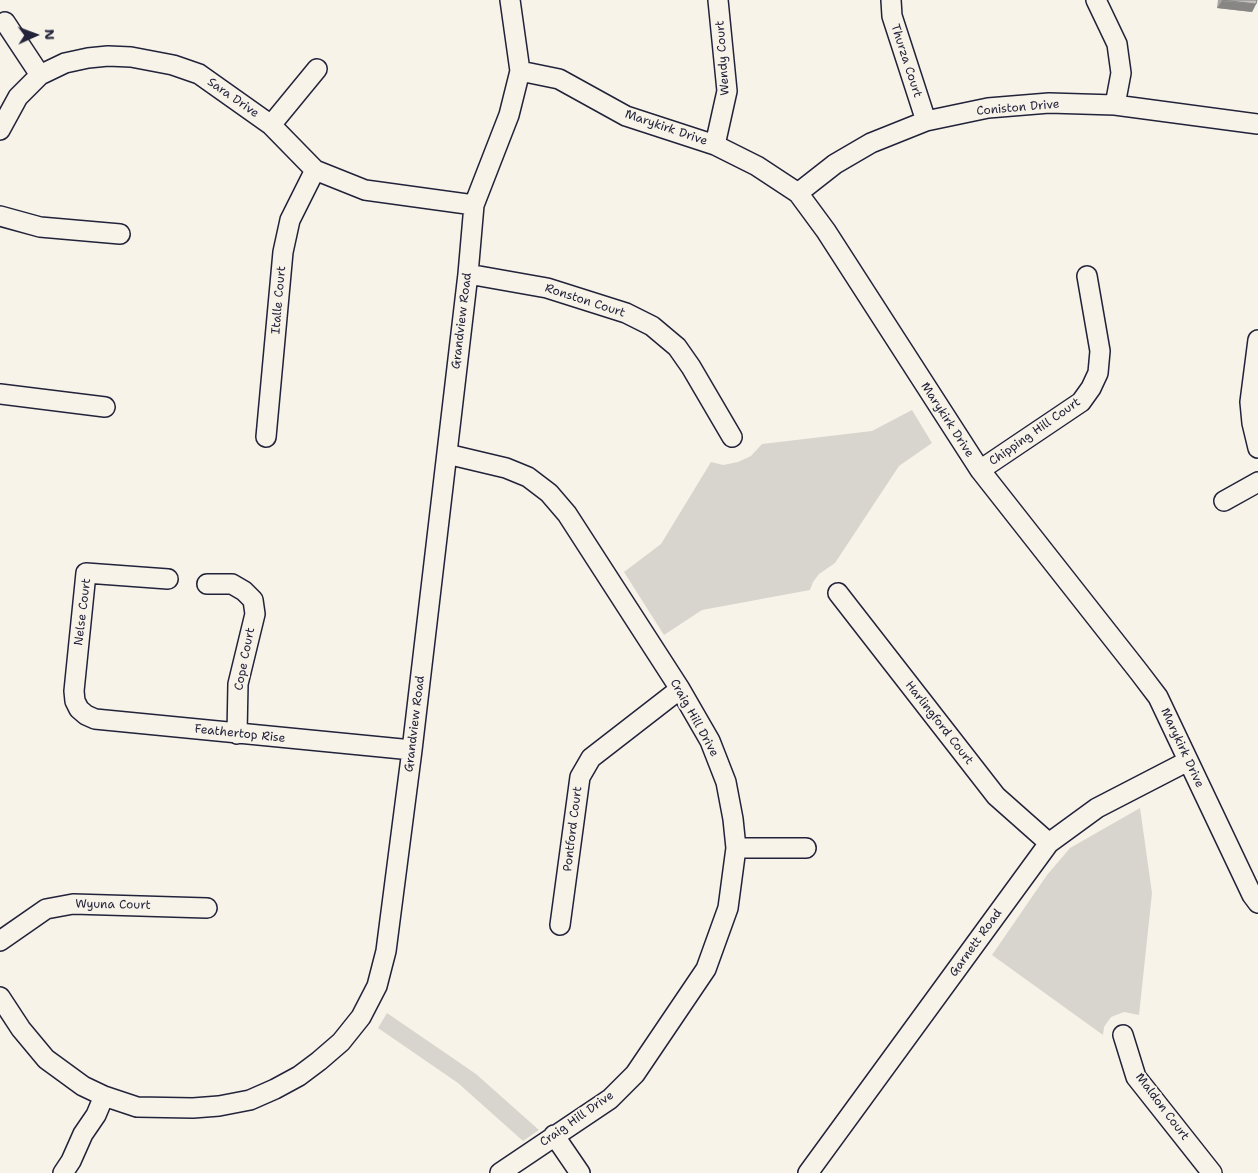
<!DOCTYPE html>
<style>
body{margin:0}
#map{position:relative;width:1258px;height:1173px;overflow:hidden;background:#f7f3e8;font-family:"Shantell Sans",sans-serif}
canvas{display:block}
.north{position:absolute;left:10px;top:10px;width:50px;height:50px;-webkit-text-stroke:4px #f7f3e8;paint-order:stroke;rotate:88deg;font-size:14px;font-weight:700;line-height:20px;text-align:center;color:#22223b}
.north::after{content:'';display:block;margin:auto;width:18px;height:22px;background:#22223b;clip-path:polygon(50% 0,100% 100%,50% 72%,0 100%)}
</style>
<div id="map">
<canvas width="1258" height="1173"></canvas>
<div class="north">N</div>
</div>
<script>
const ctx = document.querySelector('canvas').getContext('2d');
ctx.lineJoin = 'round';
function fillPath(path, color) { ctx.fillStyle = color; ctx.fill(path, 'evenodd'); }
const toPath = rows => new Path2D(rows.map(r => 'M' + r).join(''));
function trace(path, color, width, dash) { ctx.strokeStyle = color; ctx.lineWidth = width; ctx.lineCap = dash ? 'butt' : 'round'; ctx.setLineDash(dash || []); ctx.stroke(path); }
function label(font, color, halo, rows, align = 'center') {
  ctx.font = font + ' "Shantell Sans",sans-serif'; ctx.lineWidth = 4; ctx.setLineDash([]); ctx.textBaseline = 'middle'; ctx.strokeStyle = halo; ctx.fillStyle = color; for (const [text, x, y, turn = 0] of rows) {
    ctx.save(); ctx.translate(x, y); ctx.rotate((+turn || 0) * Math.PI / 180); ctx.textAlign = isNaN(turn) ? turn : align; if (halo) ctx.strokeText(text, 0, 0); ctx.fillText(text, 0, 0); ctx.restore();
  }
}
fillPath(toPath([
 [912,410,932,443,899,466,835,563,819,574,813,582,810,590,702,610,664,635,624,572,661,544,711,462,723,465,738,462,751,456,762,444,872,431],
 [1140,808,1152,893,1139,1015,1124,1012,1111,1017,1104,1027,1103,1035,992,955,1047,875,1070,848],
 [387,1013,476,1074,539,1130,523,1141,458,1083,378,1028]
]), '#d8d5cf');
const minor = toPath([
 [891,0,892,16,926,121],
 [1096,0,1117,44,1121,73,1115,105],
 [5,22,40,75],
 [520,71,559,79,626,116,715,145,757,166,798,193,826,231,980,470,1139,672,1158,697,1252,895,1258,903],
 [271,125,317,69],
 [0,130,18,97,40,75,65,63,88,58,108,56,131,57,173,65,199,74,271,125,315,170,365,190,474,205],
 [715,145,727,91,718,0],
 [798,193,835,164,871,143,926,121,988,108,1049,103,1115,105,1258,124],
 [0,216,40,227,120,234],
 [468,274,547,288,626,313,652,326,677,347,691,367,732,437],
 [1258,340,1250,402,1252,423,1258,448],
 [0,394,105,407],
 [266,437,283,252,290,220,315,170],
 [447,454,506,468,528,477,549,493,567,514,680,689,710,741,726,782,733,819,736,848,728,908,706,969,635,1074,610,1099,500,1173],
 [980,470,1081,402,1091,388,1098,373,1100,351,1087,276],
 [1224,501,1258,482],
 [168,579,86,573,74,691,75,701,79,709,86,715,95,719,412,750],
 [207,584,232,584,244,591,253,600,255,614,238,684,237,734],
 [838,593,996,796,1049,843],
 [736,848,806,848],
 [560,925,580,777,591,758,680,689],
 [0,941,46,909,73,904,207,908],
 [0,997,21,1029,46,1059,83,1086,104,1096,137,1107,193,1108,219,1106,250,1100,275,1089,299,1076,319,1061,341,1042,361,1017,377,986,386,951,412,750,468,274,474,205,509,115,520,71,510,0],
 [1123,1035,1136,1077,1212,1173],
 [554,1135,580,1173],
 [63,1173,71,1161,83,1134,96,1115,104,1096],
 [808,1173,1049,843,1097,808,1188,761]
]);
trace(minor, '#22223b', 22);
trace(minor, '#f7f3e8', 19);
fillPath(toPath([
 [1218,0,1257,0,1256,4,1252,12,1217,8]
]), '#a7a4a3');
fillPath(toPath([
 [1222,1,1256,4,1252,12,1217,8]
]), '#888684');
const building = toPath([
 [1222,0,1257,0,1256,4,1222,0]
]);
fillPath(building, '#c2bfbd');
trace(building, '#888684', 1);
label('12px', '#22223b', '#f7f3e8', [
 ["Wendy Court",723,58,-94],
 ["Thurza Court",906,61,72],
 ["Sara Drive",233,98,35],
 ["Coniston Drive",1018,108,-5],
 ["Marykirk Drive",666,128,19],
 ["Italle Court",279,300,-85],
 ["Ronston Court",585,301,18],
 ["Grandview Road",462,321,-83],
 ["Marykirk Drive",947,420,57],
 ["Chipping Hill Court",1035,432,-35],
 ["Nelse Court",83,612,-83],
 ["Cope Court",245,659,-79],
 ["Craig Hill Drive",694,718,61],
 ["Harlingford Court",939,723,52],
 ["Grandview Road",415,724,-83],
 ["Feathertop Rise",240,734,6],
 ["Marykirk Drive",1182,748,65],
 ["Pontford Court",573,829,-83],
 ["Wyuna Court",113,905,1],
 ["Garnett Road",976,943,-54],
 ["Maldon Court",1162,1107,53],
 ["Craig Hill Drive",577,1119,-35]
]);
</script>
